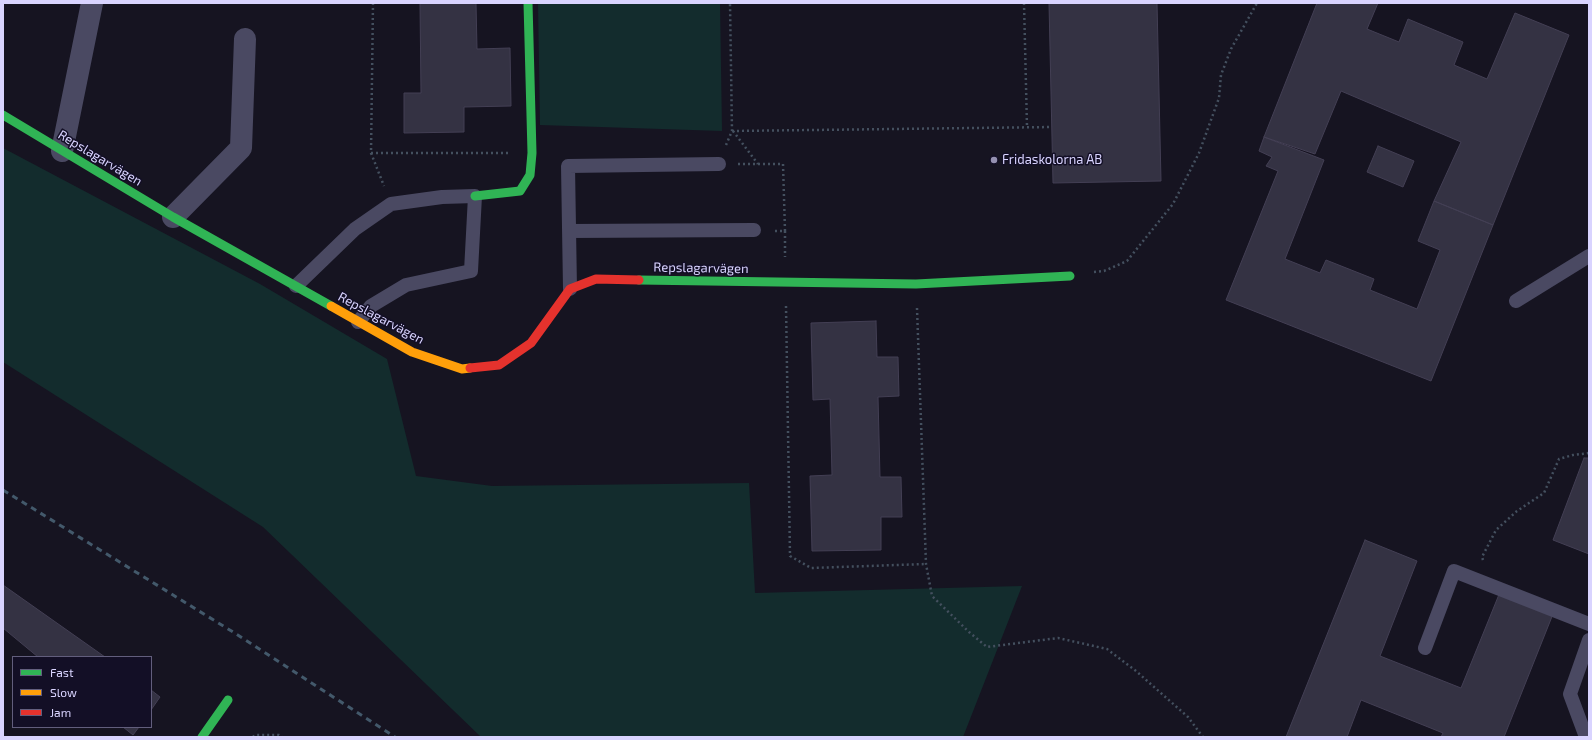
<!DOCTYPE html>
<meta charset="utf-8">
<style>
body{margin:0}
#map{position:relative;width:1592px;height:740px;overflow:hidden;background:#161421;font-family:"Exo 2",sans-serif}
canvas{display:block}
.frame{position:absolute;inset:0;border:4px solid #d9d4ff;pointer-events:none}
.legend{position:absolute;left:12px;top:656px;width:140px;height:72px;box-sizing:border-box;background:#130f26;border:1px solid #625e7d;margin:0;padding:5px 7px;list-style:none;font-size:12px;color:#d9d4ff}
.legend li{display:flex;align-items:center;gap:8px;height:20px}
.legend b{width:20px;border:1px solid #625e7d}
</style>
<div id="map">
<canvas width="1592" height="740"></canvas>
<div class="frame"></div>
<ul class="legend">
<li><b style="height:5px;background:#30b455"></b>Fast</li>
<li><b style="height:5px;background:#ff9f0a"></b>Slow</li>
<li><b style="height:5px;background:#e5322d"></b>Jam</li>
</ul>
</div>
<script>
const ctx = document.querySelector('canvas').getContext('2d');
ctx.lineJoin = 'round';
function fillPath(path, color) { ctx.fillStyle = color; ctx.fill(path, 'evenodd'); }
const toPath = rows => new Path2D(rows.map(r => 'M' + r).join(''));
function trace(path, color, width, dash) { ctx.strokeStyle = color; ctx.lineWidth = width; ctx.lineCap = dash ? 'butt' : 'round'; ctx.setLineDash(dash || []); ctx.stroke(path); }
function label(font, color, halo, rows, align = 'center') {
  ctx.font = font + ' "Exo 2",sans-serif'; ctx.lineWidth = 3; ctx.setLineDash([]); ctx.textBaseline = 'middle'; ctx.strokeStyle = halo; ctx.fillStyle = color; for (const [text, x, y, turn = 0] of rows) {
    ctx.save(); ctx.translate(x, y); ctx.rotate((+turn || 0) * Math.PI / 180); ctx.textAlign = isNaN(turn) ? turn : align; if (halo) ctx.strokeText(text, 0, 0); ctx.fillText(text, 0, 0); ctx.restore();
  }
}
fillPath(toPath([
 [538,3,720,3,722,131,540,125],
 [3,148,260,284,387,359,416,476,492,486,749,483,755,593,1022,586,963,737,481,737,263,527,3,362]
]), '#132c2d');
const building = toPath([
 [420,3,476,3,477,49,510,48,511,106,464,107,464,132,404,133,404,93,421,93,420,3],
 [1049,3,1157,3,1161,181,1053,183,1049,3],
 [1317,3,1378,3,1367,29,1399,42,1408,19,1463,42,1454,65,1487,79,1515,13,1569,35,1493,225,1434,201,1461,142,1341,91,1315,154,1264,137,1317,3],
 [1264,137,1324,160,1285,259,1320,273,1326,260,1374,279,1370,290,1417,309,1440,250,1418,241,1434,201,1493,225,1431,381,1226,300,1278,171,1266,166,1272,157,1259,151,1264,137],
 [1378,146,1414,161,1403,187,1367,172,1378,146],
 [876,321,877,357,898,357,899,396,878,397,880,477,901,477,902,517,881,517,881,550,812,551,810,476,832,475,830,399,813,400,811,323,876,321],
 [1584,458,1589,458,1589,554,1553,540,1584,458],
 [1365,540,1417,561,1380,656,1461,688,1500,592,1553,614,1504,737,1441,737,1443,733,1361,700,1347,737,1286,737,1365,540],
 [3,585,105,657,38,657,3,628,3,585],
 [151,690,160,697,151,710,151,690],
 [123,727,139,727,133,735,123,727]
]);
fillPath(building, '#343243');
trace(building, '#433f54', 1);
trace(toPath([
 [373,3,371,153,508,153],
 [1024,3,1027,127],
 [732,131,1052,127],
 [733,131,758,164],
 [726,145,732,131,730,3],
 [371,153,384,186],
 [738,164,783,164,785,231],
 [775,231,785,231,785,257],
 [1094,272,1104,271,1127,261,1173,204,1199,153,1219,98,1221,75,1231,49,1257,3],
 [786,306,790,556,811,568,926,564],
 [917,308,926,564,932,596,969,632,987,647,1058,638,1107,649,1136,671,1188,717,1203,737],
 [1483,560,1482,557,1496,530,1517,511,1544,493,1559,459,1573,455,1589,453],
 [253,737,255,735,279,735,282,737]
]), '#44505f', 2.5, [2, 3]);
trace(toPath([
 [569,231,754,230],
 [296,286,355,229,391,204,442,197,475,196,471,271,406,285,371,306,358,322],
 [570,289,568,166,719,164],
 [1516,301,1589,256],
 [1425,648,1454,571,1589,624],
 [1586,737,1570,694,1589,640]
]), '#4a4962', 14);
trace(toPath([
 [62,151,92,3],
 [173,217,241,148,245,39]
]), '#4a4962', 22);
trace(toPath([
 [3,115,173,217,331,306],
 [475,196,520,191,530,175,532,153,528,3],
 [639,280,916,284,1070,276],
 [202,737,228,700]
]), '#30b455', 9);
trace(toPath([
 [331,306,412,352,462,369,470,368]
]), '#ff9f0a', 9);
trace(toPath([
 [470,368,499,365,531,343,570,289,596,279,639,280]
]), '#e5322d', 9);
trace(toPath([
 [3,490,233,632,395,737]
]), '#43596b', 3, [6, 5]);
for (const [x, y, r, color] of [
 [994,160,4,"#9591b1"]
]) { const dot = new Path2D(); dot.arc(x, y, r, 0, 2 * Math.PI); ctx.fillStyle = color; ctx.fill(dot); trace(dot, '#130f26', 1.5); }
label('13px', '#d9d4ff', '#130f26', [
 ["Repslagarvägen",100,158,31],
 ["Repslagarvägen",701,268,1],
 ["Repslagarvägen",381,318,28]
]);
label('13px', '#d9d4ff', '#130f26', [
 ["Fridaskolorna AB",1002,160]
], 'left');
</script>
